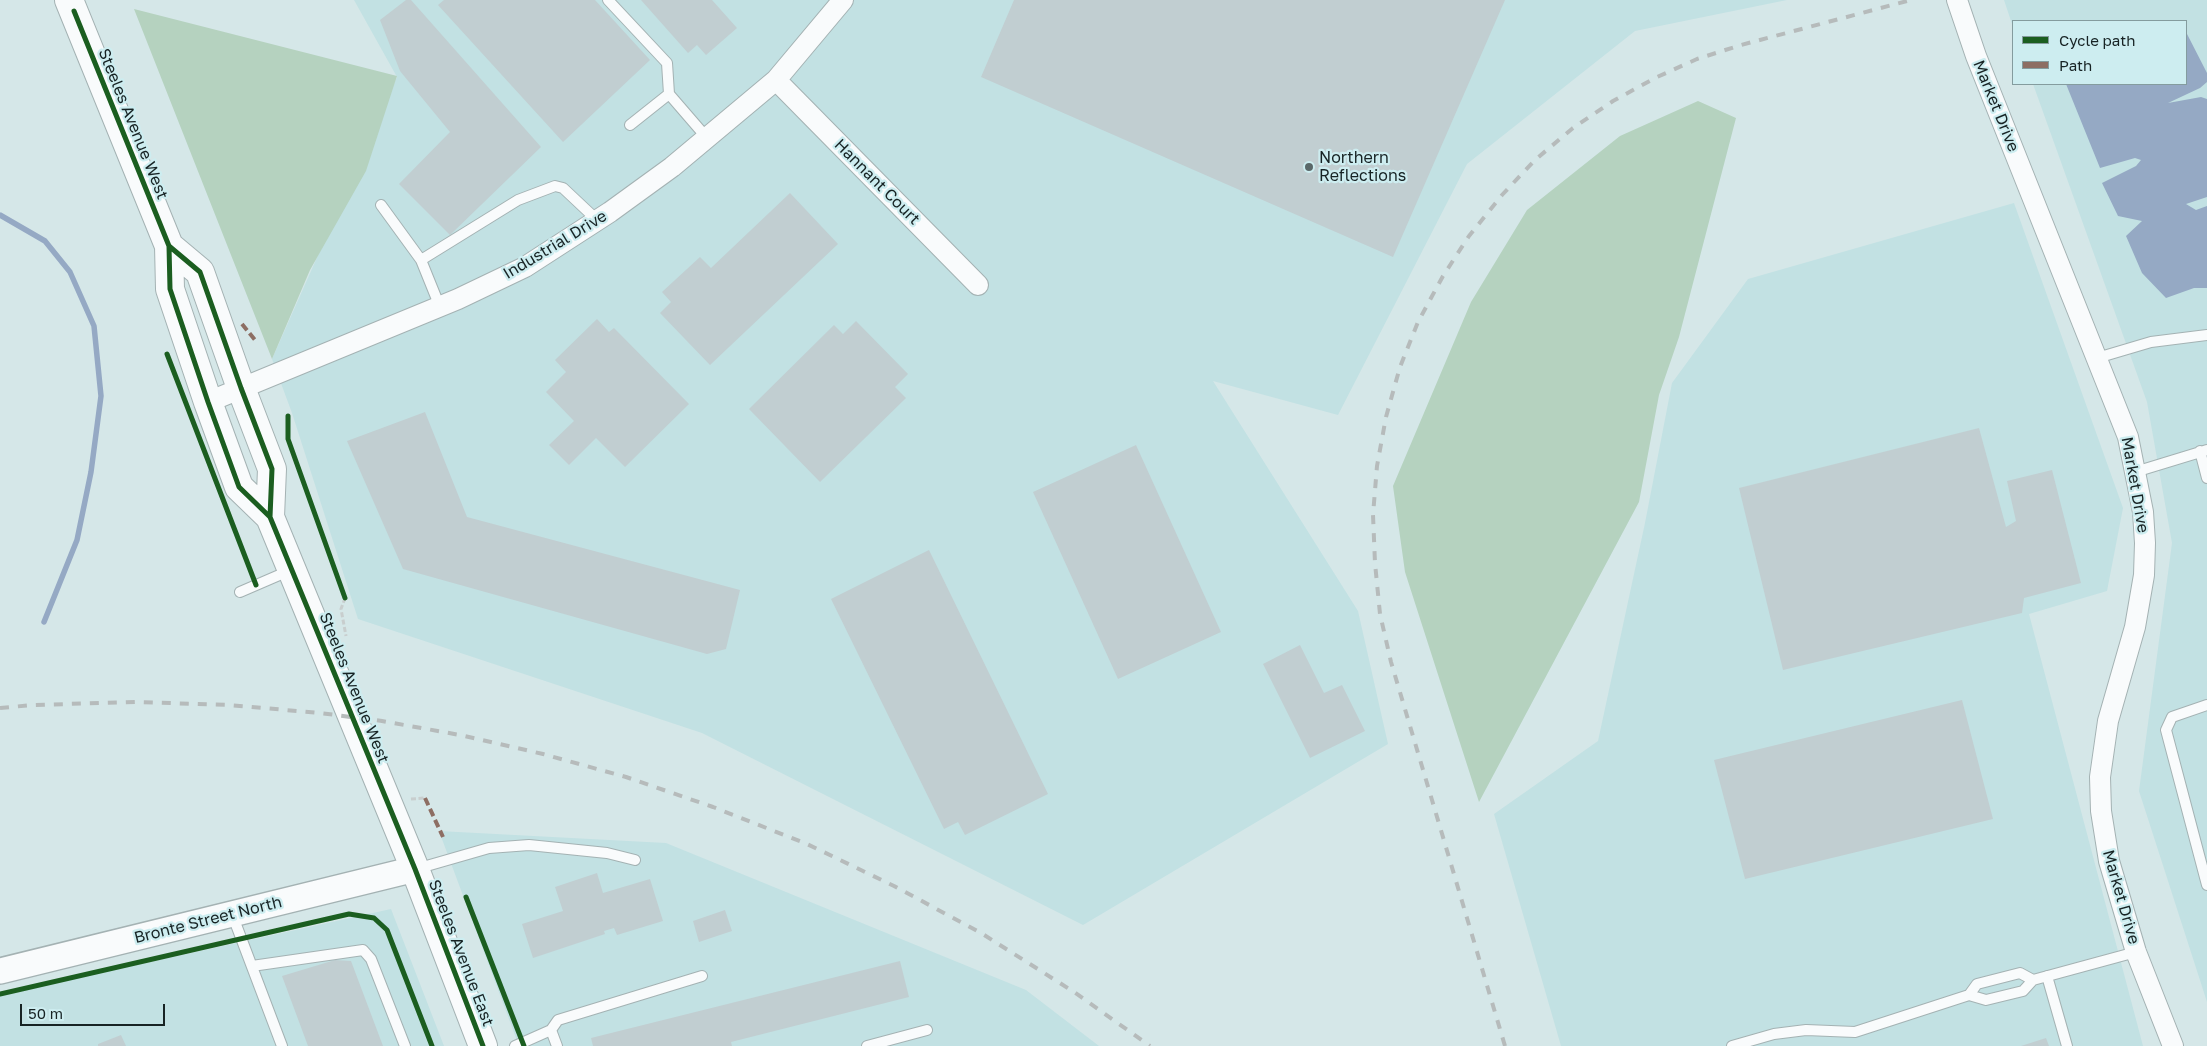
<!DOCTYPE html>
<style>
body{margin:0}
#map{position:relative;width:2207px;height:1046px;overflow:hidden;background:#d5e7e8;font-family:"Golos Text",sans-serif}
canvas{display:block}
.legend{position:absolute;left:2012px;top:20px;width:175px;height:65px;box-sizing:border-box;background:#cdedf0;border:1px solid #849c9e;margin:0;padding:6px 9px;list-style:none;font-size:15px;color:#172324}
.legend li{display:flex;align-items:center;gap:10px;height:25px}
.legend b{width:25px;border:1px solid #849c9e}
.scale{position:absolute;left:20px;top:1004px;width:145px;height:22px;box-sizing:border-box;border:2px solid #172324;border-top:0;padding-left:6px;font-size:15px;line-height:18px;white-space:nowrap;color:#172324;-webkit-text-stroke:4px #cdedf0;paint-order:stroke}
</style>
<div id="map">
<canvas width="2207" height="1046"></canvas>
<ul class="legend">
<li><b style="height:6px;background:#1b5e20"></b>Cycle path</li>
<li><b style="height:6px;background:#8d6e63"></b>Path</li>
</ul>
<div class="scale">50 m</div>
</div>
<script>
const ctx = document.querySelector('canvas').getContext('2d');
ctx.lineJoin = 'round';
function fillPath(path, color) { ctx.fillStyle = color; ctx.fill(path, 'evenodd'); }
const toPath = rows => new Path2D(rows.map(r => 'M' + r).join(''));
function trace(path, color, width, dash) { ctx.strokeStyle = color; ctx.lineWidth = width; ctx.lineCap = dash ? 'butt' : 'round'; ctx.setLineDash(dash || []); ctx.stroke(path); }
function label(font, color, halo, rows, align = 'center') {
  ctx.font = font + ' "Golos Text",sans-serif'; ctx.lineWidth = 4.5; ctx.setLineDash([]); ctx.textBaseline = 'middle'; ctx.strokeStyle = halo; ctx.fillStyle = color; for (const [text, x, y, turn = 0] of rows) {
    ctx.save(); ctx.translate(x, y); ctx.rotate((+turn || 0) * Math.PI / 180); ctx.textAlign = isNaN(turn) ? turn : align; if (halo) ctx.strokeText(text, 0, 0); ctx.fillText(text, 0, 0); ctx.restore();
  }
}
fillPath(toPath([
 [354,0,1787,0,1635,31,1467,164,1338,415,1213,381,1358,611,1388,744,1083,925,702,733,358,619,292,413,272,359,397,77],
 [2004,0,2207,0,2207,1002,2139,791,2172,543,2147,402,2033,84,2186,84,2186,21,2013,21,2013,27],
 [2014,203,2123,508,2107,591,2029,614,2143,1046,1561,1046,1494,814,1598,741,1645,523,1672,383,1748,279],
 [439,831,666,843,1026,990,1099,1046,519,1046],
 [391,909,444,1046,0,1046,0,995]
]), '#c2e1e3');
fillPath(toPath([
 [134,9,397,76,366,171,310,270,272,359],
 [1698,101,1736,118,1679,337,1659,395,1639,502,1479,802,1405,572,1393,486,1471,302,1527,210,1620,136]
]), '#b5d2bf');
fillPath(toPath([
 [2186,32,2207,73,2207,82,2200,88,2168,103,2201,97,2207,99,2207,197,2186,204,2196,210,2207,206,2207,288,2194,288,2166,298,2142,273,2126,236,2142,221,2118,216,2102,183,2136,166,2141,160,2135,158,2100,168,2066,84,2186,84]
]), '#95a9c4');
trace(toPath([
 [0,215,45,241,70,272,94,326,101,396,91,472,77,540,44,622]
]), '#95a9c4', 5.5);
fillPath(toPath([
 [406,0,411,0,541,147,450,235,399,184,450,132,400,71,380,20],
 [444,0,595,0,650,60,563,142,438,5],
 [641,0,712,0,737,28,706,55,697,45,688,53],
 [1014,0,1505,0,1393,257,981,77],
 [790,193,838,244,710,365,660,313,671,302,662,292,700,257,711,268],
 [597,319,609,332,614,328,689,404,625,467,596,438,569,465,549,445,574,421,546,392,566,372,555,360],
 [856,321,908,374,895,387,906,398,820,482,749,409,834,325,843,334],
 [425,412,467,517,740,590,726,649,707,654,403,569,347,441],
 [1979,428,2006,527,2016,521,2007,481,2052,470,2081,583,2024,598,2022,613,1783,670,1739,488],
 [1136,445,1221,632,1118,679,1033,492],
 [929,550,1048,794,965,835,958,822,944,829,831,599],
 [1300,645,1324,693,1342,685,1365,731,1310,758,1263,664],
 [1962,700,1993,819,1745,879,1714,760],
 [597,873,603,893,650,879,663,921,617,935,614,928,604,931,605,934,533,958,522,924,563,911,555,887],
 [725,910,732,931,699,942,693,921],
 [335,960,351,961,383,1046,308,1046,282,976],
 [900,961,909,997,731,1042,732,1046,593,1046,591,1038],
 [121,1035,126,1046,98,1046,98,1044],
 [2046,1038,2049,1046,2021,1046]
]), '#c1ced1');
const service = toPath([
 [608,0,667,63,669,94,707,138],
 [630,125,669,94],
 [381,205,421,260],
 [440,307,421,260,518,200,555,186,563,188,597,220],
 [2097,358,2151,342,2207,335],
 [2200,451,2207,478],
 [2135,472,2207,450],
 [240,592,291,570],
 [2207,705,2172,717,2166,730,2207,885],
 [416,869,489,848,529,845,607,853,635,860],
 [232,914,282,1046],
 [252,966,363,950,371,959,405,1046],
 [2047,976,2067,1046],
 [1969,995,1977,984,2020,973,2033,980],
 [515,1046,551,1030],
 [557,1046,551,1030,558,1020,702,976],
 [867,1046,927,1030],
 [1732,1046,1774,1034,1806,1030,1855,1032,1969,995,1986,1000,2023,991,2033,980,2136,952]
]);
const minor = toPath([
 [1957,0,1976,56,2128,437,2143,512,2145,543,2144,575,2135,627,2108,721,2100,777,2101,811,2109,861,2136,952,2173,1046],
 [776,80,978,285],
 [208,402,458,299,525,267,610,212,672,167,776,80,843,0]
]);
const tertiary = toPath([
 [0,971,415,869]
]);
const secondary = toPath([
 [69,0,169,246,170,289,208,402,239,487,270,517,415,869,483,1046],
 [169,246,200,272,241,388,272,469,270,517]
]);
trace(service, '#a4b2b3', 12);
trace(minor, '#a4b2b3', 22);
trace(tertiary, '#a4b2b3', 28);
trace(secondary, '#a4b2b3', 30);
trace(toPath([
 [345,598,341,609,346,636],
 [411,799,425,798]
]), '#c8cece', 3, [5, 2.5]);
trace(service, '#f9fbfc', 10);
trace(minor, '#f9fbfc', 20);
trace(tertiary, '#f9fbfc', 25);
trace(secondary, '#f9fbfc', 28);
trace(toPath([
 [0,708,33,705,136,702,229,705,320,713,382,721,460,735,543,754,626,777,713,807,807,844,894,886,981,933,1074,992,1150,1046],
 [1505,1046,1391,662,1380,614,1375,563,1373,515,1377,466,1386,417,1400,367,1418,322,1443,276,1469,236,1502,195,1535,160,1573,128,1613,101,1655,78,1697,59,1741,45,1911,0]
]), '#b6bbbb', 4, [9, 9]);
trace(toPath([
 [242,324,255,340],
 [425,798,443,837]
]), '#8d6e63', 4, [8, 4]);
trace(toPath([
 [74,11,169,246,170,289,208,402,239,487,270,517,415,869,483,1046],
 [169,246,200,272,241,388,272,469,270,517],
 [167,354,256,585],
 [288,416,288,439,345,598],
 [466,897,524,1046],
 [0,994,349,914,374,918,387,930,432,1046]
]), '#1b5e20', 5);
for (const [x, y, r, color] of [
 [1309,167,5,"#5a6869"]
]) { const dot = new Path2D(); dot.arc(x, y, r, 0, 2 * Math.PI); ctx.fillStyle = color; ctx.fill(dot); trace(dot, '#cdedf0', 2); }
label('16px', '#172324', '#cdedf0', [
 ["Market Drive",1996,106,68],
 ["Steeles Avenue West",133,124,68],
 ["Hannant Court",877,182,45],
 ["Industrial Drive",555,245,-31],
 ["Market Drive",2135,485,80],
 ["Steeles Avenue West",354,688,68],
 ["Market Drive",2121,897,74],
 ["Bronte Street North",208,920,-14],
 ["Steeles Avenue East",461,953,69]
]);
label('16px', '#172324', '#cdedf0', [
 ["Northern",1319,158],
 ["Reflections",1319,176]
], 'left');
</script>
